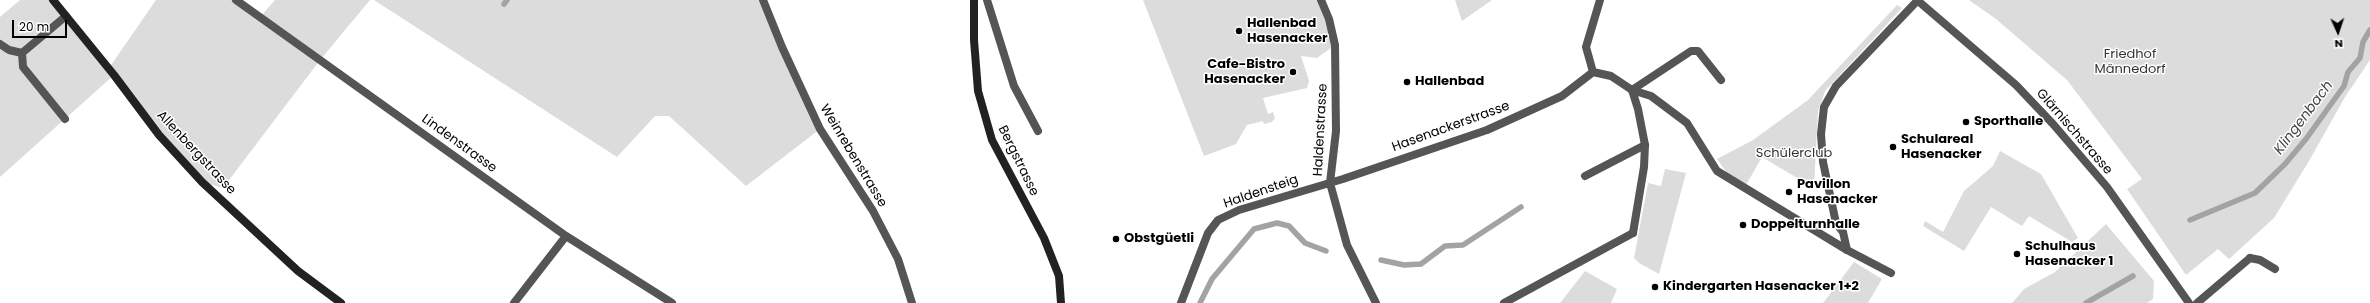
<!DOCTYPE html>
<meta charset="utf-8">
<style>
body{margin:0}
#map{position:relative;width:2370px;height:303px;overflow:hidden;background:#fff;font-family:Poppins,sans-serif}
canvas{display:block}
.north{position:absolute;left:2318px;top:12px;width:40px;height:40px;-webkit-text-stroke:3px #fff;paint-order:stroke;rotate:177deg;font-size:11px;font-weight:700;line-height:16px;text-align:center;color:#000}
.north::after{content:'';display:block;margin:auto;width:14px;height:18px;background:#000;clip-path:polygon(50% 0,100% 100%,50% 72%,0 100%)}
.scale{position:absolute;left:12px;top:20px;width:55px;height:18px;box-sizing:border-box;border:2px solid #000;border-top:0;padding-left:5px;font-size:12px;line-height:14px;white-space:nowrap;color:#000;-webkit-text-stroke:3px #fff;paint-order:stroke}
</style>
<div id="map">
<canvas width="2370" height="303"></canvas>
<div class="north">N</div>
<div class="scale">20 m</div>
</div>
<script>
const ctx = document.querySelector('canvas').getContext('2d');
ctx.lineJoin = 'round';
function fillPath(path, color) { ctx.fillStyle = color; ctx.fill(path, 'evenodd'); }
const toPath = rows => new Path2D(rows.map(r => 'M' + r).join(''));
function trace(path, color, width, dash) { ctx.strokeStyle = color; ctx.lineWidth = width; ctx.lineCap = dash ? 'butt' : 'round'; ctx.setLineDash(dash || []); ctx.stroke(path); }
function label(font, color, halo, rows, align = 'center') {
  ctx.font = font + ' Poppins,sans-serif'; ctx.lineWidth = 3; ctx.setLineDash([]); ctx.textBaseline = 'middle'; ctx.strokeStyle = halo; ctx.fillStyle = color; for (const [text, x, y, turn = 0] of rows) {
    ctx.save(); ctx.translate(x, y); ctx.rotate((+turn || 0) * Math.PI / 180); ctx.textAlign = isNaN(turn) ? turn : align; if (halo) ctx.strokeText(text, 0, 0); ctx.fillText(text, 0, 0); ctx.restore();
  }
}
fillPath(toPath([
 [20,0,53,0,109,68,156,0,236,0,260,17,275,0,370,0,320,60,223,188,202,182,114,75,0,177,0,17],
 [374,0,763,0,820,129,746,186,669,116,655,116,617,157],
 [1143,0,1321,0,1335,45,1317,58,1301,56,1309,81,1307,88,1263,98,1268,114,1273,112,1275,118,1272,122,1264,124,1263,121,1247,125,1236,144,1204,156],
 [1455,0,1492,0,1462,21],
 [1969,0,2370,0,2370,60,2345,97,2309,161,2274,218,2229,259,2218,249,2186,275,2127,189,2142,179,2067,80,1996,19],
 [1897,5,1902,8,1825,91,1818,111,1814,188,1762,157,1746,185,1727,173,1717,159,1753,140,1808,100],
 [2000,151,2041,174,2078,238,2072,242,2029,216,2022,226,1991,207,1964,251,1923,226,1925,221,1943,232,1964,191,1993,166],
 [1665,169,1686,173,1659,274,1639,263,1634,258,1648,183,1661,186],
 [2106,224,2154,281,2153,299,2147,303,2012,303,2024,289,2055,272],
 [1854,262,1882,279,1868,303,1823,303],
 [1585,271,1617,289,1611,303,1560,303]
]), '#dcdcdc');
trace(toPath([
 [504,4,507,0],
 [2190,220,2255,193,2285,164,2306,139,2344,86,2348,72,2360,58,2363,42,2370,30],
 [1381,260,1404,265,1421,264,1445,246,1463,245,1521,207],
 [1200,303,1212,279,1254,229,1277,223,1289,226,1305,243,1326,251],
 [2086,303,2133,276]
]), '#a3a3a3', 5.5);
trace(toPath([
 [987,0,1014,86,1038,131],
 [0,44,9,50,22,53],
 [1632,90,1691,51,1698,51,1721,80],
 [65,119,23,67,22,53,66,16],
 [1585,176,1645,145],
 [1847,250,1843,232,1836,223,1823,162,1821,134,1824,107,1836,86,1918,0],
 [2250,258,2260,260,2275,269],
 [1504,303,1633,233]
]), '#555', 8);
trace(toPath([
 [236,0,566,236,672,303],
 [763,0,782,47,820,129,873,211,898,259,912,303],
 [1321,0,1329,19,1335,45,1336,131,1330,183,1347,245,1376,303],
 [1917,0,2016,85,2053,124,2107,187,2189,303],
 [1593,72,1611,76,1632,90,1638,109,1645,145,1644,167,1633,233],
 [1632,90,1651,96,1687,123,1717,171,1847,250,1891,273],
 [514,303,566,236],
 [1181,303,1208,233,1218,220,1239,210,1343,179,1487,130,1562,96,1593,72,1586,47,1600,0],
 [2197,303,2250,258]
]), '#555', 8);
trace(toPath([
 [53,0,114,75,159,135,202,182,298,271,341,303],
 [974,0,974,40,978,91,992,140,1044,238,1059,276,1061,303]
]), '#222', 8);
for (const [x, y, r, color] of [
 [1239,31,4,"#000"],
 [1293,72,4,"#000"],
 [1407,82,4,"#000"],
 [1966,122,4,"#000"],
 [1893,147,4,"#000"],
 [1789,192,4,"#000"],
 [1743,225,4,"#000"],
 [1116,239,4,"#000"],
 [2017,254,4,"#000"],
 [1655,287,4,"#000"]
]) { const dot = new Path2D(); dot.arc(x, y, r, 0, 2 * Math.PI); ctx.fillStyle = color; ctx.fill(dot); trace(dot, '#fff', 1.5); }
label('bold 13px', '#000', '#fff', [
 ["Hallenbad",1247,24],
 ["Hasenacker",1247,39],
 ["Cafe-Bistro",1285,65,"right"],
 ["Hasenacker",1285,80,"right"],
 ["Hallenbad",1415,82],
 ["Sporthalle",1974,122],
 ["Schulareal",1901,140],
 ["Hasenacker",1901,155],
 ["Pavillon",1797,185],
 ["Hasenacker",1797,200],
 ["Doppelturnhalle",1751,225],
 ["Obstgüetli",1124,239],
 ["Schulhaus",2025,247],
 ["Hasenacker 1",2025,262],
 ["Kindergarten Hasenacker 1+2",1663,287]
], 'left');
label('13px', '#333', '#fff', [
 ["Friedhof",2130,55],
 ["Männedorf",2130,70],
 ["Schülerclub",1794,154]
]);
label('13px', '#000', '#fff', [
 ["Hasenackerstrasse",1451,127,-20],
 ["Haldenstrasse",1321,130,-87],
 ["Glärnischstrasse",2074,132,49],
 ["Lindenstrasse",459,144,36],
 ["Allenbergstrasse",196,153,47],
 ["Weinrebenstrasse",853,156,59],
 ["Bergstrasse",1018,161,64],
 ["Haldensteig",1261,192,-19]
]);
label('italic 14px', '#444', '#fff', [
 ["Klingenbach",2304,118,-53]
]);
</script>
